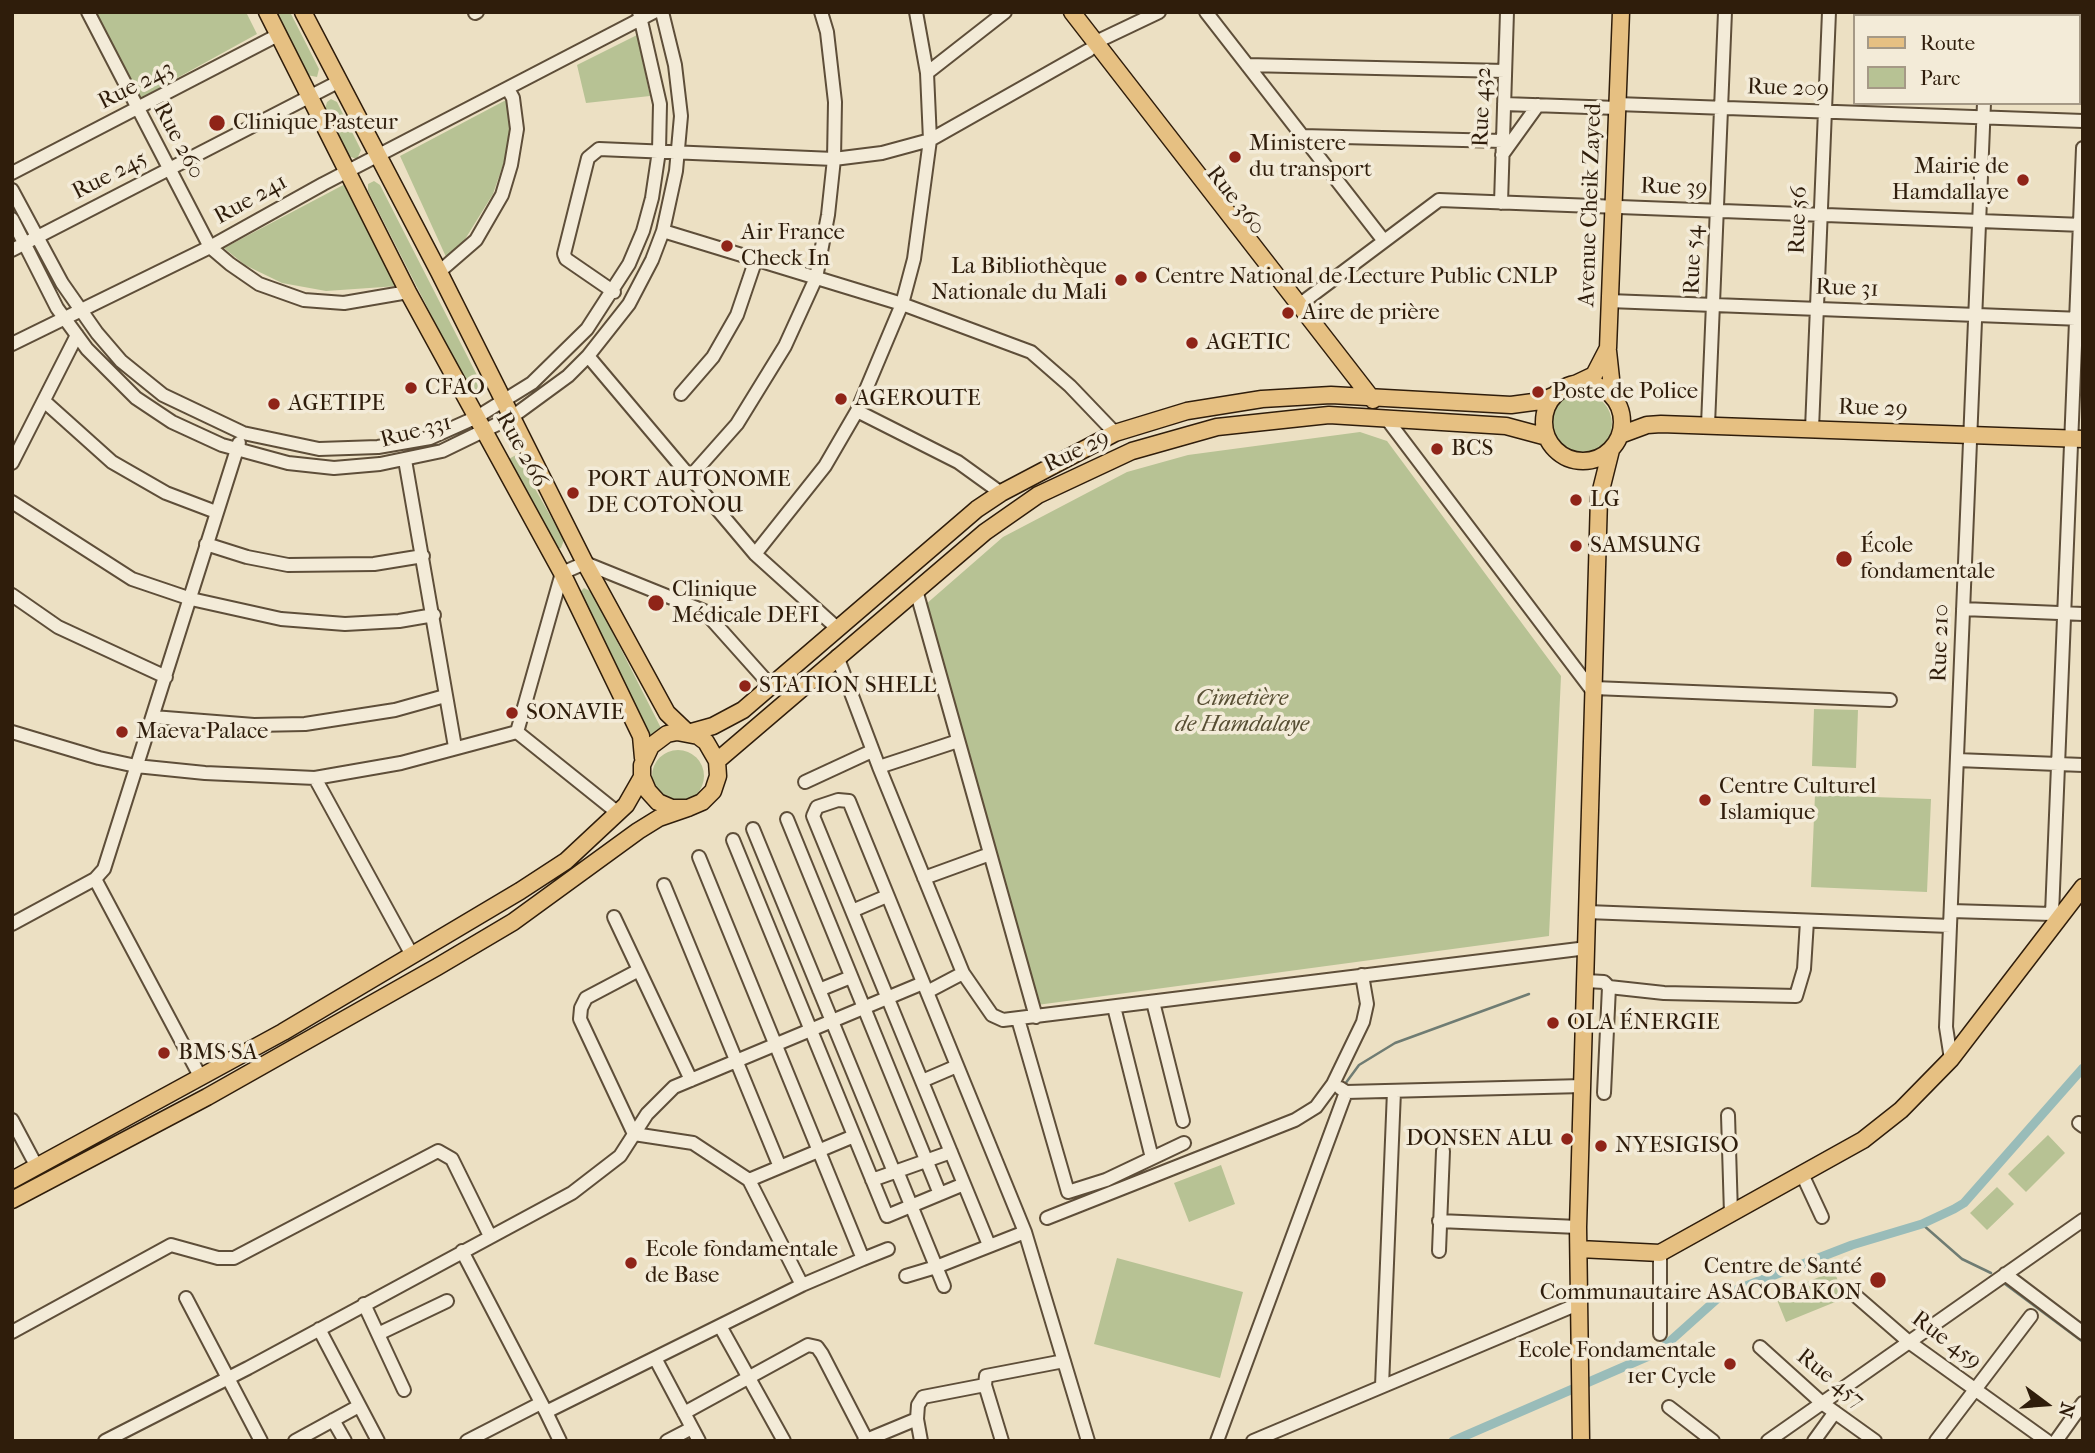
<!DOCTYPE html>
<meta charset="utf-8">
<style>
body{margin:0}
#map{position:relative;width:2095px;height:1453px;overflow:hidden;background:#ece0c3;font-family:"IM FELL French Canon",serif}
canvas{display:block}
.frame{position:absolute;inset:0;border:14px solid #2f1d0b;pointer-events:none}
.legend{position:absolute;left:1853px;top:14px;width:228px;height:91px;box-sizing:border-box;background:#f3ebd8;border:2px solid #a59986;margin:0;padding:9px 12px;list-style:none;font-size:21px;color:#2f1d0b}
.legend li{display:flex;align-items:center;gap:14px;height:35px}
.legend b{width:35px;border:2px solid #a59986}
.north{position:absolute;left:2011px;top:1369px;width:70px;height:70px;-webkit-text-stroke:5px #f3ebd8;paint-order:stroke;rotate:106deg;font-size:19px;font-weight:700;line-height:28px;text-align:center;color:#2f1d0b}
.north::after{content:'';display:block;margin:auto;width:24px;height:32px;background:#2f1d0b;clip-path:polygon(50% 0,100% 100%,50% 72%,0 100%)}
</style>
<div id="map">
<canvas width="2095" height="1453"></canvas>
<div class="frame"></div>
<ul class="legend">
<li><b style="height:9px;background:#e6c082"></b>Route</li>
<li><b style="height:19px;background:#b7c294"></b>Parc</li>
</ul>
<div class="north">N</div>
</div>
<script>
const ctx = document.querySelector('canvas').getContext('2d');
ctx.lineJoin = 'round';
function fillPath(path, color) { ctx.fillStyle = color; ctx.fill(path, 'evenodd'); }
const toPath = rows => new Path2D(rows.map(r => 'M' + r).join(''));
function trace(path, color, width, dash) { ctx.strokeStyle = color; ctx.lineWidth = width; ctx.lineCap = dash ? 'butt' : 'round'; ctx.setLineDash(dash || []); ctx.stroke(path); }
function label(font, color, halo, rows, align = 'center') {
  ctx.font = font + ' "IM FELL French Canon",serif'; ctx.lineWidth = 7; ctx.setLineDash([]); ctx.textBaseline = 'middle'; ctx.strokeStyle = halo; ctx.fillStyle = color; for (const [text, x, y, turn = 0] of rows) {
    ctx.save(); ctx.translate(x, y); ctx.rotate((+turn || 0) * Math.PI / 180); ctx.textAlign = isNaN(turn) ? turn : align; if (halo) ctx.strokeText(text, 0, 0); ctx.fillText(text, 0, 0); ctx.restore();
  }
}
fillPath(toPath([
 [94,12,246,12,257,34,139,99],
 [275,12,290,12,319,69,317,77,307,75],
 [637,35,650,96,586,103,577,65],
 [331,99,337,102,361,150,357,159,348,156,325,109,327,102],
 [506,100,510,125,505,159,493,194,459,249,447,259,400,156],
 [374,181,380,185,482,385,478,394,470,391,368,191,368,184],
 [347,183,398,286,326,291,282,283,245,265,224,248],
 '1550 424a31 31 0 1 1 62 0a31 31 0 1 1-62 0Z',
 [1360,432,1387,441,1561,676,1549,936,1037,1005,925,605,1003,537,1127,472,1188,455],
 [516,455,564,540,561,548,557,549,507,460],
 [584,588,592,592,663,732,650,738,579,599,578,594],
 [1814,709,1858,710,1856,768,1812,766],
 '652 776a26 26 0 1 1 52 0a26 26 0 1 1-52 0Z',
 [1815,795,1931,799,1927,892,1811,887],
 [2048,1135,2065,1153,2026,1192,2008,1174],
 [1221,1165,1235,1204,1189,1222,1174,1183],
 [1997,1187,2014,1204,1987,1230,1970,1213],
 [1117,1258,1243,1292,1220,1378,1094,1344],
 [1834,1271,1845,1298,1786,1322,1775,1295]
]), '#b7c294');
trace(toPath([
 [1345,1084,1359,1065,1395,1043,1529,994],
 [1323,1136,1338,1096],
 [1922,1224,1962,1259,1991,1273],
 [2001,1281,2083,1342],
 [1211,1441,1268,1286]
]), '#6f7c73', 2.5);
trace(toPath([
 [1453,1441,1658,1352,1717,1299,1738,1289,1852,1245,1922,1224,1954,1209,1964,1203,2083,1068]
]), '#99bcb9', 9);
const minor = toPath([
 [88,12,210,247,230,264,259,284,304,300,344,303,408,292],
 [1206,12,1384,241],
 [1894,12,1987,16],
 [475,13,477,12],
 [2079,19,2083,19],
 [1096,42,1159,12],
 [1247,65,1505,71],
 [927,73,1005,12],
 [1504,104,1617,108],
 [1617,104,2083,121],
 [1302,136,1503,141],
 [1502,155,1538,105],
 [12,173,278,35],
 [12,190,62,283,97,333,121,361,163,395,243,433,319,449,378,447,430,438,477,417,532,383,587,329,629,264,643,231,652,198,659,151,660,104,639,12],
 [1501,203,1507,12],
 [12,219,57,308,87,349,136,398,172,422,222,445,288,463,334,468,380,464,442,451,512,417,568,376,588,356,629,304,652,260,663,231,676,171,681,116,675,65,662,12],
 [663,231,902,304,1031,352,1070,386,1115,433],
 [12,250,338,82],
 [439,272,476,240,502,195,511,165,517,129,513,98,508,89],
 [614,292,566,259,564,254,588,158,599,149,834,159,882,153,930,140,1089,50],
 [1609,301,2082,319],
 [1299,305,1439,200,2083,225],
 [12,344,210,247,323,184,654,12],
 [588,356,755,554,837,628],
 [681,394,713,357,737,315,756,259],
 [44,401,112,462,166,493,216,512],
 [857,411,958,462,1001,493],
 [1386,418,1594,693],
 [1708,425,1725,12],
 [1812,429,1829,12],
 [405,460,455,747],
 [12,463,77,335],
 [690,477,737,424,785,346,816,278,828,215,834,159,835,102,827,32,821,12],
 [12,502,132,579,191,599,281,619,345,624,399,621,434,615],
 [206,544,247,557,288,565,374,564,423,556],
 [755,554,825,466,857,411,902,304,914,259,930,140,927,73,916,12],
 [916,590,1036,1017],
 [12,595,58,627,166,677],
 [1963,609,2083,614],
 [837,656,879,767,963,973,992,1015,1003,1020,1587,948],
 [1594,688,1890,700],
 [153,717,254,725,305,724,395,710,445,696],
 [12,732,99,758,136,766,205,773,315,778,401,763,517,732],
 [517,732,562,573,585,563,704,611,771,686],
 [517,732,618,813],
 [1957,760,2083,765],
 [879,767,958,741],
 [315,778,412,955],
 [805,782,872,751],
 [787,819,940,1194],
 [753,829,894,1172],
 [733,840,887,1216,964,1184],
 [699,857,863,1259,888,1249],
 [924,878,990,854],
 [95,879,201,1078],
 [664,885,780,1167],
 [852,911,887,896],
 [1951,911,2052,914,2057,919],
 [1587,912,1950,926],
 [2052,914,2083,148],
 [614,917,691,1080],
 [12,924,95,879,104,869,239,443],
 [639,970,586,998,581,1008,580,1019,634,1134,693,1143,749,1180,802,1285,863,1259],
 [1586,981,1604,982,1609,987,1604,1093],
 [1609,987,1664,993,1796,996,1804,969,1807,921],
 [819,990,851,977],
 [927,992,963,973],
 [1153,1002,1183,1121],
 [1114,1007,1152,1158],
 [1018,1019,1068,1192,1106,1180,1184,1143],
 [1951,1059,1946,1027,1950,926,1984,103],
 [922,1081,957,1066],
 [1340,1088,1346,1092,1583,1086],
 [1728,1115,1731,1214],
 [12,1120,37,1167],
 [2079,1123,2083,1126],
 [897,1171,944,1286],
 [1802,1174,1822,1217],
 [749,1180,854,1136],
 [872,1180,951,1152],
 [1047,1218,1295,1120,1316,1107,1333,1084,1363,1022,1367,1004,1362,975],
 [1439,1221,1578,1227],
 [989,1245,813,816,817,807,838,800,849,801,1025,1232,1088,1441],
 [462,1251,546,1412,802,1285],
 [1439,1251,1443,1151],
 [2005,1274,2083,1333],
 [906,1276,936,1267,1025,1232],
 [1856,1296,1909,1342,2047,1441],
 [186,1298,261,1441],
 [364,1304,404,1390],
 [720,1326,784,1441],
 [319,1329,378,1441],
 [12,1332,171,1245,218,1258,234,1258,438,1151,452,1159,490,1236],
 [378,1334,447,1301],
 [1660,1334,1660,1253],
 [1760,1347,1822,1403,1875,1441],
 [655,1358,699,1441],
 [1382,1386,1394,1091],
 [1669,1407,1713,1441],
 [546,1412,560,1441],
 [684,1413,808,1345,817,1347,822,1354,866,1439],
 [333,1420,345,1441],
 [105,1441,248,1368,572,1193,620,1156,647,1114,674,1087,923,983],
 [295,1441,359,1406],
 [467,1441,541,1403],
 [667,1441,692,1428],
 [864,1441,917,1419],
 [921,1441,917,1419,918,1405,923,1397,985,1385],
 [1002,1441,985,1385,986,1376,1064,1361],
 [1217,1441,1346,1092],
 [1253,1441,1578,1304],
 [1768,1441,2083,1220],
 [1814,1441,1835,1412],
 [1936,1441,2031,1316],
 [2056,1441,2083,1403]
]);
const major = toPath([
 [267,12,408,292,562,573,641,736,643,758],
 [303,12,439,272,585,563,667,713,688,733],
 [1072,12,1373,400],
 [1608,351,1613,397],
 '1544 422a39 39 0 1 1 78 0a39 39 0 1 1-78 0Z',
 [1575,384,1594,375,1608,348,1621,12],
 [1620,435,1647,425,1661,424,2083,439],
 [688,733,713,726,743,710,977,509,1001,493,1115,433,1187,411,1262,399,1331,395,1511,405,1541,401,1555,395],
 [717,761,985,532,1038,495,1132,451,1217,427,1329,415,1506,426,1547,437],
 [12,1180,283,1032,520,891,566,861,626,805,642,777],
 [12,1200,207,1097,437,967,513,922,638,831,659,818,688,808,702,802,713,791,718,776,717,761,706,742,698,736,677,732,667,734,651,746,642,765,642,777,648,791,658,802,672,808,688,808],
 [1579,1249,1660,1253,1863,1140,1901,1110,1951,1059,2083,887],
 [1581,1441,1578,1227,1599,498,1611,450]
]);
trace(minor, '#5e4e39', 16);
trace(major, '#2f1d0b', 19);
trace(minor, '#f3ebd8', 12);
trace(major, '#e6c082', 16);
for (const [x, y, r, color] of [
 [217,123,9,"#8f2418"],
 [1235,157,7,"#8f2418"],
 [2023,180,7,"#8f2418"],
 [727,246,7,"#8f2418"],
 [1141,277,7,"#8f2418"],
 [1121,280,7,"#8f2418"],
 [1288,313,7,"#8f2418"],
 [1192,343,7,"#8f2418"],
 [411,388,7,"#8f2418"],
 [1538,392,7,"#8f2418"],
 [841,399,7,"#8f2418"],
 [274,404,7,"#8f2418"],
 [1437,449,7,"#8f2418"],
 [573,493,7,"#8f2418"],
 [1576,500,7,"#8f2418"],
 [1576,546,7,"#8f2418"],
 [1844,559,9,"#8f2418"],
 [656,603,9,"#8f2418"],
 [745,686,7,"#8f2418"],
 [512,713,7,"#8f2418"],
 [122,732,7,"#8f2418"],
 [1705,800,7,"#8f2418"],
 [1553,1023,7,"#8f2418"],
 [164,1053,7,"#8f2418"],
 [1567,1139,7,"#8f2418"],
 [1601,1146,7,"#8f2418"],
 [631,1263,7,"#8f2418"],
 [1878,1280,9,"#8f2418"],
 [1730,1364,7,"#8f2418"]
]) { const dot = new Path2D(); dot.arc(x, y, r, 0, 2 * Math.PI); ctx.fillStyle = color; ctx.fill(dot); trace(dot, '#f3ebd8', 2.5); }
label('23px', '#2f1d0b', '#f3ebd8', [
 ["Rue 243",136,86,-27],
 ["Rue 209",1788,89,2],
 ["Rue 432",1483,107,-88],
 ["Rue 260",178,141,62],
 ["Rue 245",110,176,-27],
 ["Rue 39",1674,188,2],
 ["Rue 241",251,200,-29],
 ["Rue 360",1235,201,52],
 ["Avenue Cheik Zayed",1591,205,-88],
 ["Rue 56",1799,220,-88],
 ["Rue 54",1694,260,-88],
 ["Rue 31",1847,289,2],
 ["Rue 29",1873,409,2],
 ["Rue 331",416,432,-15],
 ["Rue 266",521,450,61],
 ["Rue 29",1077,452,-26],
 ["Rue 210",1941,643,-88],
 ["Rue 459",1946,1341,37],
 ["Rue 457",1830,1379,39]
]);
label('23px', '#2f1d0b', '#f3ebd8', [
 ["Clinique Pasteur",233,123],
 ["Ministere",1249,144],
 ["du transport",1249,170],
 ["Mairie de",2009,167,"right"],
 ["Hamdallaye",2009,193,"right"],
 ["Air France",741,233],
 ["Check In",741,259],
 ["La Bibliothèque",1107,267,"right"],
 ["Nationale du Mali",1107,293,"right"],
 ["Centre National de Lecture Public CNLP",1155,277],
 ["Aire de prière",1302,313],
 ["AGETIC",1206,343],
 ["CFAO",425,388],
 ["Poste de Police",1552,392],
 ["AGEROUTE",855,399],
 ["AGETIPE",288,404],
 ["BCS",1451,449],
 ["PORT AUTONOME",587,480],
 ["DE COTONOU",587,506],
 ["LG",1590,500],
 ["SAMSUNG",1590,546],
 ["École",1860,546],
 ["fondamentale",1860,572],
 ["Clinique",672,590],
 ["Médicale DEFI",672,616],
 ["STATION SHELL",759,686],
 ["SONAVIE",526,713],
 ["Maeva Palace",136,732],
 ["Centre Culturel",1719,787],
 ["Islamique",1719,813],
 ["OLA ÉNERGIE",1567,1023],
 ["BMS SA",178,1053],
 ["DONSEN ALU",1553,1139,"right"],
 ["NYESIGISO",1615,1146],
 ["Ecole fondamentale",645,1250],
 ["de Base",645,1276],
 ["Centre de Santé",1862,1267,"right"],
 ["Communautaire ASACOBAKON",1862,1293,"right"],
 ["Ecole Fondamentale",1716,1351,"right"],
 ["1er Cycle",1716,1377,"right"]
], 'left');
label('italic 23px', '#584f34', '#f3ebd8', [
 ["Cimetière",1242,699],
 ["de Hamdalaye",1242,725]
]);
</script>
